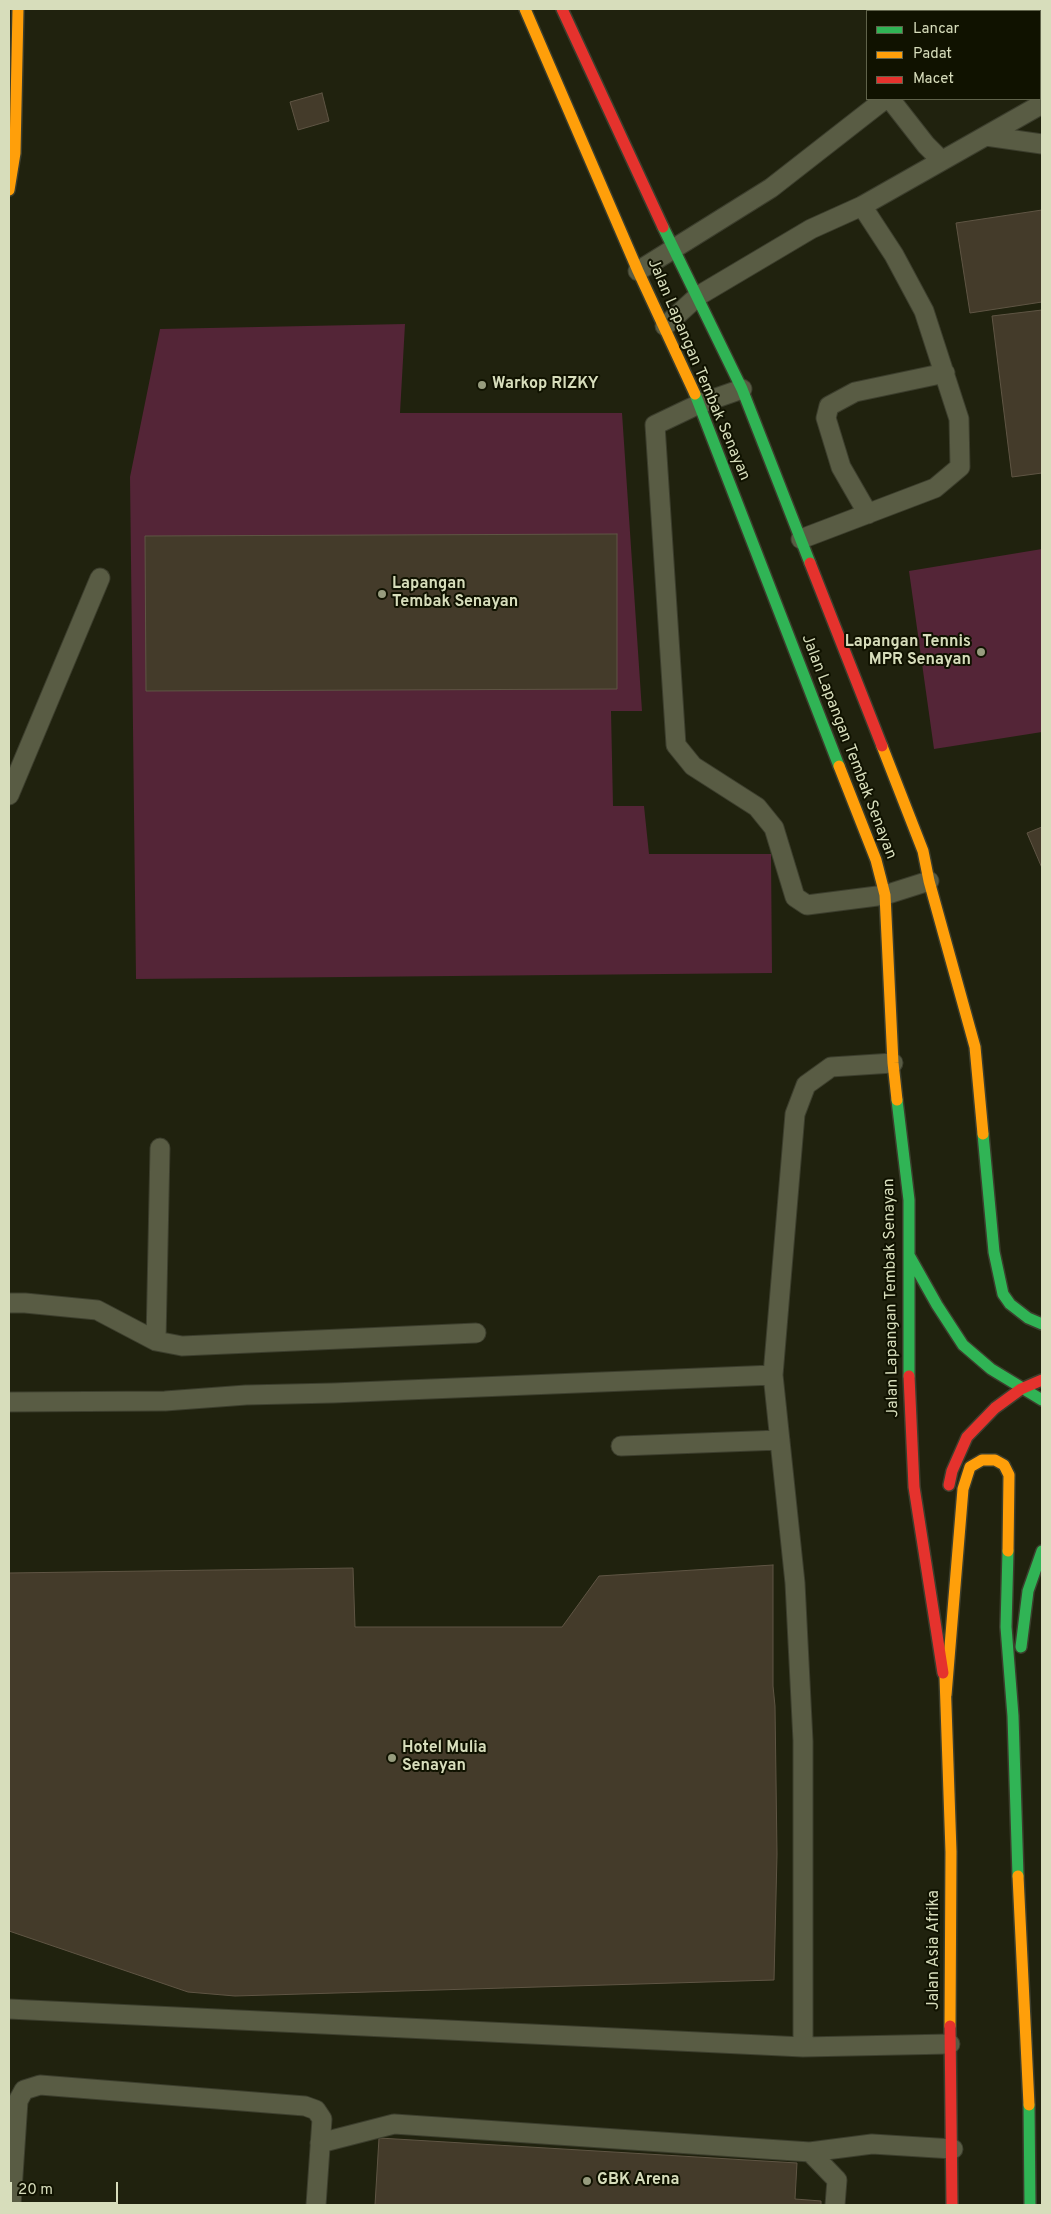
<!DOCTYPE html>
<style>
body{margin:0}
#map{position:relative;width:1051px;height:2214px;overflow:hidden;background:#20220e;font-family:Overpass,sans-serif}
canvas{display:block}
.frame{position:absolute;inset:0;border:10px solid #d7ddbb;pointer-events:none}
.legend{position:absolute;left:866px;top:10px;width:175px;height:90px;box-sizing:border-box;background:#101200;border:1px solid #60634b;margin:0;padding:6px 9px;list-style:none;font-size:15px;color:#d7ddbb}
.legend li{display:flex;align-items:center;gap:10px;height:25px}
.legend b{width:25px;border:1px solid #60634b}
.scale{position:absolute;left:10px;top:2182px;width:108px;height:22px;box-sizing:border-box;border:2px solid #d7ddbb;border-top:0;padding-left:6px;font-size:15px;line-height:18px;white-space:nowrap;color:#d7ddbb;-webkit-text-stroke:4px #101200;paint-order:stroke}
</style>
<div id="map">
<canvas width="1051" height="2214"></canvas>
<div class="frame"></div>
<ul class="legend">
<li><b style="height:6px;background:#30b455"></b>Lancar</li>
<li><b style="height:6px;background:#ff9f0a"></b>Padat</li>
<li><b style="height:6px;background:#e5322d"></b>Macet</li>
</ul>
<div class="scale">20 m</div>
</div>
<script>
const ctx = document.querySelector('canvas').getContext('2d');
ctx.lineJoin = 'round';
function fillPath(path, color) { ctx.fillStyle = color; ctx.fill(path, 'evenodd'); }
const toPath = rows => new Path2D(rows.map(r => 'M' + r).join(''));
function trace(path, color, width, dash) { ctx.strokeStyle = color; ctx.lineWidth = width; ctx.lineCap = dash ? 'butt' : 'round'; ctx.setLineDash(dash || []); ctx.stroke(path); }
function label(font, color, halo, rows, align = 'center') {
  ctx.font = font + ' Overpass,sans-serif'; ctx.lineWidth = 4; ctx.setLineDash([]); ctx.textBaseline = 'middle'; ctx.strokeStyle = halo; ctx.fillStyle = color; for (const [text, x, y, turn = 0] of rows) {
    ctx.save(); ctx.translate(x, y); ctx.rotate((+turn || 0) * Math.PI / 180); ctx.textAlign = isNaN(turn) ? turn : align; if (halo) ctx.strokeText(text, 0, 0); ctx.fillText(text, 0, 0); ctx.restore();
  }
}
fillPath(toPath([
 [405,324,400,413,622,413,642,711,611,711,613,806,644,806,649,854,771,854,772,973,136,979,130,477,160,329],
 [1042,549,1042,732,934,749,909,571]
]), '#542537');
const building = toPath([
 [322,93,329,121,298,130,290,102,322,93],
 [1042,210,1042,302,970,313,956,223,1042,210],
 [1042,310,1042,473,1012,477,992,316,1042,310],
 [617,534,617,689,146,691,145,536,617,534],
 [1042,827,1042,868,1027,833,1042,827],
 [773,1565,773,1686,775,1706,777,1854,774,1980,235,1996,188,1992,9,1931,9,1573,353,1568,355,1627,562,1627,599,1576,773,1565],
 [379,2138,797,2163,795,2199,821,2201,821,2205,375,2205,379,2138]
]);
fillPath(building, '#443b2a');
trace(building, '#5f5544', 1);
const lane = toPath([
 [907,11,908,9],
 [1016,11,1020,9],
 [1040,38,1042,42],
 [890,99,926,145,941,160],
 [986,136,1042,144],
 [638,271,771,188,885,99],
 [665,326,698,296,811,229,862,206,1042,104],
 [742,389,699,404,655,425,676,745,693,766,757,807,774,828,795,897,807,905,885,895,929,881],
 [868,514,841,467,826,418,829,406,855,392,945,373],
 [801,539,935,488,960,467,959,419,924,311,894,255,862,206],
 [9,795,100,578],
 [9,1303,25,1303,97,1310,156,1341,182,1346,476,1333],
 [156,1341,160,1148],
 [9,1402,165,1401,246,1395,333,1393,773,1375],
 [621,1446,780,1440],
 [9,2009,803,2047,803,1741,795,1583,773,1375,795,1114,806,1085,831,1067,893,1063],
 [803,2047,950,2044],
 [320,2143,394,2124,810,2152,837,2180,835,2205],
 [810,2152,872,2144,953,2149],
 [11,2205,18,2101,24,2090,40,2085,305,2106,316,2110,322,2119,316,2205]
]);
const fast = toPath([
 [663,227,742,389,810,563],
 [695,394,839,766],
 [897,1100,909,1200,909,1376],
 [983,1134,994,1252,1003,1294,1010,1304,1028,1318,1042,1324],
 [910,1257,937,1305,963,1345,991,1369,1042,1400],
 [1008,1551,1006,1627,1013,1716,1018,1876],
 [1021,1647,1028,1591,1042,1551],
 [1029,2105,1030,2205]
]);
const slow = toPath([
 [525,9,638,271,695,394],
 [9,190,15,153,18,9],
 [882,746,923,851,929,881,975,1047,983,1134],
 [839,766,876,860,885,895,893,1063,897,1100],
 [945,1677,951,1852,950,2026],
 [946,1695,963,1489,970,1467,982,1460,995,1460,1004,1465,1009,1475,1008,1551],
 [1018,1876,1029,2105]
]);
const jam = toPath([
 [562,9,663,227],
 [810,563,882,746],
 [909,1376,914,1487,943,1673],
 [949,1485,952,1471,967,1437,995,1408,1021,1389,1042,1380],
 [950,2026,952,2205]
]);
trace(lane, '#3c3e2d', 21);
trace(fast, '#3c3e2d', 14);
trace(slow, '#3c3e2d', 14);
trace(jam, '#3c3e2d', 14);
trace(lane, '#595c44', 19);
trace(fast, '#30b455', 11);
trace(slow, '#ff9f0a', 11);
trace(jam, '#e5322d', 11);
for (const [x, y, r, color] of [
 [482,385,5,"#979c7e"],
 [382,594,5,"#979c7e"],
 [981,652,5,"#979c7e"],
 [392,1758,5,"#979c7e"],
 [587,2181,5,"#979c7e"]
]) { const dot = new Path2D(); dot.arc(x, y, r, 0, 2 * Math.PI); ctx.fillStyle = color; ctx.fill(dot); trace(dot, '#101200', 2); }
label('16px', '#d7ddbb', '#101200', [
 ["Jalan Lapangan Tembak Senayan",698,370,67],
 ["Jalan Lapangan Tembak Senayan",848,747,69],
 ["Jalan Lapangan Tembak Senayan",892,1298,-91],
 ["Jalan Asia Afrika",935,1950,-90]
]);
label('bold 16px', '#d7ddbb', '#101200', [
 ["Warkop RIZKY",492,385],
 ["Lapangan",392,585],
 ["Tembak Senayan",392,603],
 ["Lapangan Tennis",971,643,"right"],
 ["MPR Senayan",971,661,"right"],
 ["Hotel Mulia",402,1749],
 ["Senayan",402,1767],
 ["GBK Arena",597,2181]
], 'left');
</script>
